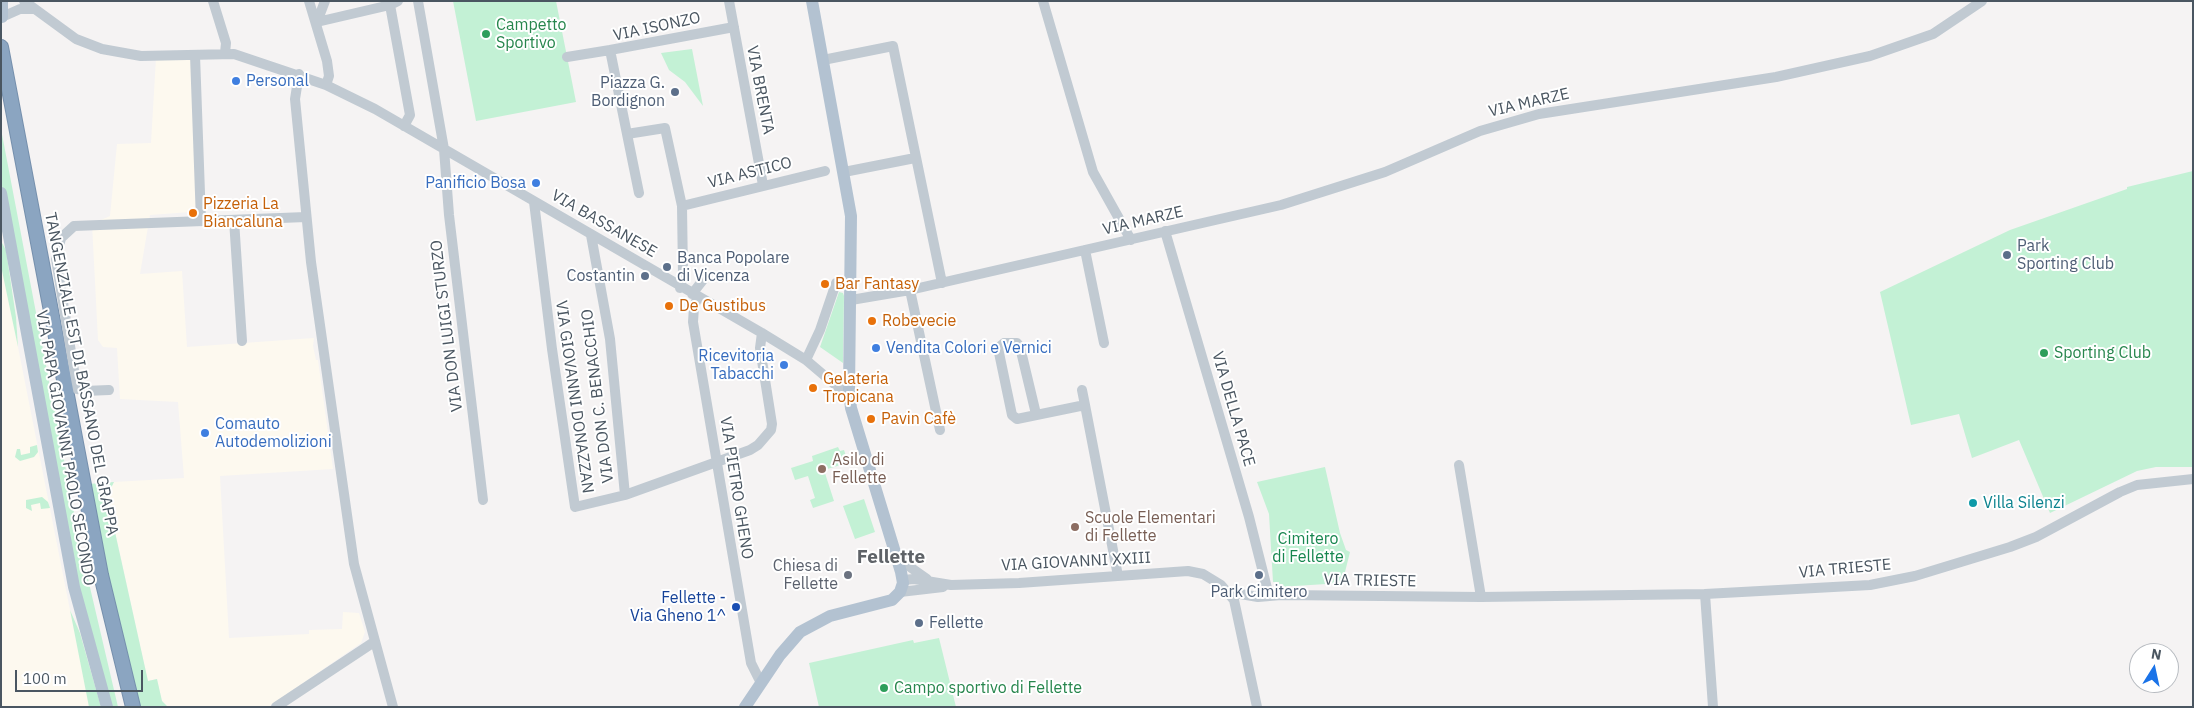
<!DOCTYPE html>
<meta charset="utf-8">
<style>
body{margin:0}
#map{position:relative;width:2194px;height:708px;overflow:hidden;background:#f5f3f3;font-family:"IBM Plex Sans",sans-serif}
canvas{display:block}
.frame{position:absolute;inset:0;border:2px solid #4a5661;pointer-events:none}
.north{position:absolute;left:2129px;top:643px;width:50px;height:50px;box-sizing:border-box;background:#fff;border:1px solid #b7bbc0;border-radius:50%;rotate:10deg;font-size:14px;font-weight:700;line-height:20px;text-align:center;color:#4a5661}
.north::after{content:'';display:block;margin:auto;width:18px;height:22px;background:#1a73e8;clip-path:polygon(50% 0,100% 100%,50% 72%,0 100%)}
.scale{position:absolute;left:15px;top:670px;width:128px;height:22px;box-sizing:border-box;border:2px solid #4a5661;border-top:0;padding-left:6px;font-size:15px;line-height:18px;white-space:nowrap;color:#4a5661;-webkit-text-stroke:4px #fff;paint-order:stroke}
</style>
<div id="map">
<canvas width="2194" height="708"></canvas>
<div class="frame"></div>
<div class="north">N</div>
<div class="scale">100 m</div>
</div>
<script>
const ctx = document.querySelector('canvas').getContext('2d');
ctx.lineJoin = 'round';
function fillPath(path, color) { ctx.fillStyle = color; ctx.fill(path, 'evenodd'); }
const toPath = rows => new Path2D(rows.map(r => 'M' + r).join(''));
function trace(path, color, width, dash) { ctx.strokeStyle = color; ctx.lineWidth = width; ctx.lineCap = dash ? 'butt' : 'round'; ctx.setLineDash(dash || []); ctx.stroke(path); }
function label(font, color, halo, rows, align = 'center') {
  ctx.font = font + ' "IBM Plex Sans",sans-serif'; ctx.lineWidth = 4; ctx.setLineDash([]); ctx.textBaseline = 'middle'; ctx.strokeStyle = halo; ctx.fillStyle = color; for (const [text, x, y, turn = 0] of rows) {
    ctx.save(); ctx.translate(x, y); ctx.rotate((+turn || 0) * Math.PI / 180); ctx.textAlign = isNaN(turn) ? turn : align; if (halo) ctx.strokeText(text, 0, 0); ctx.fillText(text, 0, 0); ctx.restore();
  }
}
fillPath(toPath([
 [156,58,198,59,204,211,150,215,140,274,182,271,187,347,314,338,313,346,316,360,318,360,333,469,220,476,229,638,309,634,309,630,342,629,343,612,359,613,365,632,361,643,268,707,168,707,162,701,157,679,148,681,107,495,114,482,184,478,178,402,120,399,117,348,103,347,98,340,92,224,110,216,117,144,151,143],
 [1,241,6,250,16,317,18,347,70,610,80,633,101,707,1,707]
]), '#fdf9ef');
fillPath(toPath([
 [453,1,556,1,576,102,476,121],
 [692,49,703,106,685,82,669,70,661,53],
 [1,129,81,549,118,707,110,707,81,596,1,181],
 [2193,171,2193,467,2156,467,2137,471,2050,513,2019,440,1972,458,1959,414,1911,425,1880,292,2010,230,2127,189,2127,187],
 [1,241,6,250,16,317,18,347,1,266],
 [839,292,843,293,844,296,843,363,820,347],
 [37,445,38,452,34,457,20,461,15,457,17,449,20,449,21,455,30,453,30,447],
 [838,447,840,451,844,450,846,456,842,457,844,464,824,470,834,501,813,508,810,500,815,498,808,476,795,480,791,468,813,461,812,456],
 [1325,467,1340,533,1346,550,1350,552,1343,580,1342,583,1279,587,1279,582,1273,582,1269,514,1257,482],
 [114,482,107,496,148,681,157,679,162,701,168,707,137,707,88,484],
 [42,497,48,502,50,508,41,509,40,503,31,505,32,511,26,508,26,500],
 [864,499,875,532,855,539,843,506],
 [70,610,80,633,101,707,89,707],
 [939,638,956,707,819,707,809,663,913,640,914,643]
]), '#c3f1d5');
const highway = toPath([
 [1,47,101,575,133,707]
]);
trace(highway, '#7690ad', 16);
trace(toPath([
 [24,1,76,39,102,49,141,56,234,54,326,85,375,109,762,333,806,360,839,388,849,391],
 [213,1,226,43,225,53],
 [309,1,327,61,329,76,326,85],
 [418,1,444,149,449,215,483,500],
 [729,1,763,185],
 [1043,1,1093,172,1131,240],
 [390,5,410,115,404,126],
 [2,17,20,9,33,9],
 [317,22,390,5,398,1],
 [317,22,325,1],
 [195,55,201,221],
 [567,57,610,50],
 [823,60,893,46,942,283],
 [299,74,295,99,311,262,354,564,393,707],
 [627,134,639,193],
 [844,172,915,158],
 [534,202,552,349,575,507,625,495,750,450,758,445,771,430,772,424,760,348,762,333],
 [682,206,825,171],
 [234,220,242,341],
 [1165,231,1249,517,1269,596],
 [591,235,610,339,625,495],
 [1085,250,1104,343],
 [680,288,683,275,682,206,665,128,627,134,610,50,734,27],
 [910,290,940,430],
 [692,294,703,280],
 [698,296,694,307,693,322,751,663,761,683],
 [851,300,910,290,1281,205,1385,172,1480,131,1539,114,1776,77,1870,56,1933,34,1982,1],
 [806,360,820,330,836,283,851,281],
 [109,390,85,391,77,389,56,259,61,238,74,226,306,217],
 [1082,390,1085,405],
 [1036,414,1020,347,1017,343,1004,343,998,348,1012,415,1017,419,1085,405,1118,576],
 [1459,465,1481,597],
 [895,552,910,567,927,579],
 [903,580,914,579,951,585,1019,583,1188,571,1203,574,1221,585,1234,600,1257,707],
 [900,592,943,587],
 [1229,592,1258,597,1281,595,1481,597,1705,594,1870,585,1915,576,2010,547,2036,537,2120,492,2137,485,2193,479],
 [1705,594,1713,707],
 [276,707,374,642]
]), '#c1cad2', 10);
trace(toPath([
 [2,17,2,1],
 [1,193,74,587,107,707],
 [745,707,780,655,800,632,830,616,892,600,900,592,903,583,901,572,851,408,849,391,851,216,812,1]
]), '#b3c2d1', 12);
trace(highway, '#8ba5c1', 14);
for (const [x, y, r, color] of [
 [486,34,5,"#2e9e5b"],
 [236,81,5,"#3f7fe0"],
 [675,92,5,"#5c6f8a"],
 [536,183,5,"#3f7fe0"],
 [193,213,5,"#e8710a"],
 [2007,255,5,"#5c6f8a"],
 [667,267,5,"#5c6f8a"],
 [645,276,5,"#5c6f8a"],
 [825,284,5,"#e8710a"],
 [669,306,5,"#e8710a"],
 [872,321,5,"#e8710a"],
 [876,348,5,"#3f7fe0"],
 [2044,353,5,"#2e9e5b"],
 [784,365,5,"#3f7fe0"],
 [813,388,5,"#e8710a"],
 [871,419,5,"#e8710a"],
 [205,433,5,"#3f7fe0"],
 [822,469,5,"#8d6e63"],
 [1973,503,5,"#0f9aa8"],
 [1075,527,5,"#8d6e63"],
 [848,575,5,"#6b7280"],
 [1259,575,5,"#5c6f8a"],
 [736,607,5,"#1a4fb4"],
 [919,623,5,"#5c6f8a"],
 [884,688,5,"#2e9e5b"]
]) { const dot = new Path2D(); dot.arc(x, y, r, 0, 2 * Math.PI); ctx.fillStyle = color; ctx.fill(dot); trace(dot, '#fff', 2); }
label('16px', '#27864d', '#fff', [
 ["Campetto",496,25],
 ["Sportivo",496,43],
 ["Sporting Club",2054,353],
 ["Campo sportivo di Fellette",894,688]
], 'left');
label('16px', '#4a5661', '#fff', [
 ["VIA ISONZO",657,27,-12],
 ["VIA BRENTA",760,90,79],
 ["VIA MARZE",1529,103,-13],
 ["VIA ASTICO",750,173,-14],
 ["VIA MARZE",1143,221,-13],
 ["VIA BASSANESE",604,224,30],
 ["VIA DON LUIGI STURZO",447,326,-97],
 ["TANGENZIALE EST DI BASSANO DEL GRAPPA",81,374,79],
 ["VIA DON C. BENACCHIO",598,396,-97],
 ["VIA GIOVANNI DONAZZAN",574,397,82],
 ["VIA DELLA PACE",1233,409,74],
 ["VIA PAPA GIOVANNI PAOLO SECONDO",65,448,80],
 ["VIA PIETRO GHENO",736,488,81],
 ["VIA GIOVANNI XXIII",1076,562,-3],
 ["VIA TRIESTE",1845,569,-5],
 ["VIA TRIESTE",1370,581,1]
]);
label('16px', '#366cbe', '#fff', [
 ["Personal",246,81],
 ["Panificio Bosa",526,183,"right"],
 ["Vendita Colori e Vernici",886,348],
 ["Ricevitoria",774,356,"right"],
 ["Tabacchi",774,374,"right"],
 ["Comauto",215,424],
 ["Autodemolizioni",215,442]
], 'left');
label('16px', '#4e5e75', '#fff', [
 ["Piazza G.",665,83,"right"],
 ["Bordignon",665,101,"right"],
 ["Park",2017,246],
 ["Sporting Club",2017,264],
 ["Banca Popolare",677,258],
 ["di Vicenza",677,276],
 ["Costantin",635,276,"right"],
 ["Park Cimitero",1259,592,"center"],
 ["Fellette",929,623]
], 'left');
label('16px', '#c56008', '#fff', [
 ["Pizzeria La",203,204],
 ["Biancaluna",203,222],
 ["Bar Fantasy",835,284],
 ["De Gustibus",679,306],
 ["Robevecie",882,321],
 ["Gelateria",823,379],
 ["Tropicana",823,397],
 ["Pavin Cafè",881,419]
], 'left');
label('16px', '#785e54', '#fff', [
 ["Asilo di",832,460],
 ["Fellette",832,478],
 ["Scuole Elementari",1085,518],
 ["di Fellette",1085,536]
], 'left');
label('16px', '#0d838f', '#fff', [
 ["Villa Silenzi",1983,503]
], 'left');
label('16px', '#17864f', '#fff', [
 ["Cimitero",1308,539],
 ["di Fellette",1308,557]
]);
label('16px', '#5b616d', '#fff', [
 ["Chiesa di",838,566],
 ["Fellette",838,584]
], 'right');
label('16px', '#164399', '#fff', [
 ["Fellette -",726,598],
 ["Via Gheno 1^",726,616]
], 'right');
label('bold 19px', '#5f6368', '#fff', [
 ["Fellette",891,558]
]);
</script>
